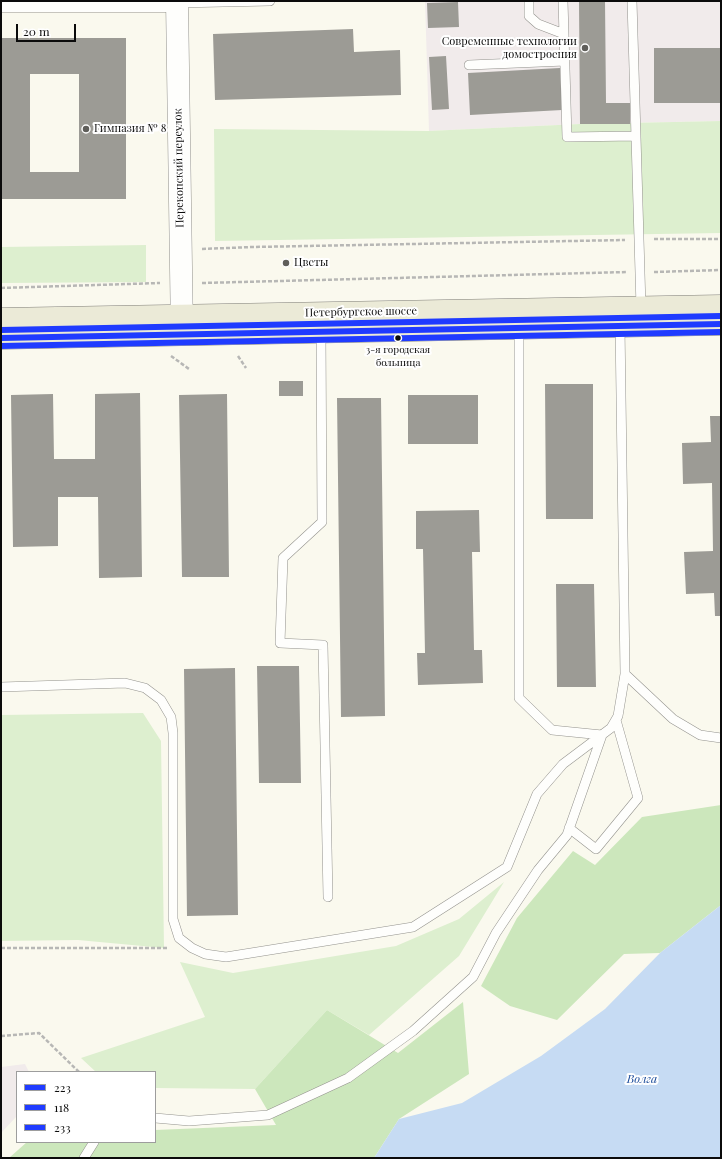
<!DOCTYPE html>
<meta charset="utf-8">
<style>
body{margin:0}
#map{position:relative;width:722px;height:1159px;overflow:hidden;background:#faf9ee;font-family:"Playfair Display",serif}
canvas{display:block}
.frame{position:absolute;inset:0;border:2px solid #0b0b0b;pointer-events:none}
.legend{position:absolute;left:16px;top:1071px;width:140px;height:72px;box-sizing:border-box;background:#fff;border:1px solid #9d9d9d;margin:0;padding:5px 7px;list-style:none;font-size:12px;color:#0b0b0b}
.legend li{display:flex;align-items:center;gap:8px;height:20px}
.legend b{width:20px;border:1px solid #9d9d9d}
.scale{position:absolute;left:16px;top:24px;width:60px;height:18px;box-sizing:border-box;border:2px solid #0b0b0b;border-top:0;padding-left:5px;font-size:12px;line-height:14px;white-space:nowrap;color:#0b0b0b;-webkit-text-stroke:3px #fff;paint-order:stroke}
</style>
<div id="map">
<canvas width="722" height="1159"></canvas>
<div class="frame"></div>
<ul class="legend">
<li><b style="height:5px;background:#1f3bff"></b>223</li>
<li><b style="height:5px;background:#1f3bff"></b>118</li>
<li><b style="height:5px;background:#1f3bff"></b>233</li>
</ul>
<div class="scale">20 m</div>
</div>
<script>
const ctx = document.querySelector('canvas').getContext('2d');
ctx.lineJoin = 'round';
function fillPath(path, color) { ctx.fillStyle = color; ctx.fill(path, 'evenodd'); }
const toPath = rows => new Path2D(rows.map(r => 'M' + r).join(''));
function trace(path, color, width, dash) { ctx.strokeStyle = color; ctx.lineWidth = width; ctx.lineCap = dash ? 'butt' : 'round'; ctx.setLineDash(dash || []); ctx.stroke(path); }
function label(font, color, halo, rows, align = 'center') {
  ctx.font = font + ' "Playfair Display",serif'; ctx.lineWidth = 4; ctx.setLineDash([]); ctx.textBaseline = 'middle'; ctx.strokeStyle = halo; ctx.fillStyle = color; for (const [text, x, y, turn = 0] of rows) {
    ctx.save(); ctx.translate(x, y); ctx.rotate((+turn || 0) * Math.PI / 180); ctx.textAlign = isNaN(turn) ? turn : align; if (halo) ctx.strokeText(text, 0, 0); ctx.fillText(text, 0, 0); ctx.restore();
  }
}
fillPath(toPath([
 [425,1,721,1,721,121,580,124,429,131],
 [25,1064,29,1072,17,1072,17,1116,1,1133,1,1067]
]), '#f1ebeb');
fillPath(toPath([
 [721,121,721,233,215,241,214,129,428,131,580,124],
 [146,245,146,282,1,283,1,247],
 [143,713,161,741,164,948,78,940,1,941,1,715],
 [504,882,459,956,369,1035,327,1010,255,1089,155,1088,155,1072,96,1072,81,1058,205,1017,180,962,233,973,396,946,459,919]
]), '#ddefcf');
fillPath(toPath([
 [721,805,721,905,660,953,624,954,557,1020,510,1006,481,986,517,918,573,851,595,865,642,817],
 [463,1002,469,1074,399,1119,374,1158,9,1158,27,1142,155,1142,155,1130,276,1125,255,1089,327,1010,398,1053]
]), '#cce7bc');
fillPath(toPath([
 [721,905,721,1158,374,1158,399,1119,462,1103,541,1056,605,1009,660,953]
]), '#c6dbf3');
fillPath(toPath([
 [579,1,605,1,606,103,630,103,630,124,580,124],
 [458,2,459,27,428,28,427,3],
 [353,29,354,52,400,50,401,95,215,100,213,34],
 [1,38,126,38,126,199,1,199],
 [30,74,79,74,79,172,30,172],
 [654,48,721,48,721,103,654,103],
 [446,56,449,109,432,110,429,57],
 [560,68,562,110,470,115,468,73],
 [279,381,303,381,303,396,279,396],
 [545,384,593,384,593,519,546,519],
 [140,393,142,577,99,578,98,497,58,497,58,546,13,547,11,395,53,394,54,459,95,459,95,394],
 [227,394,229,577,182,577,179,395],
 [408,395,478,395,478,444,408,444],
 [337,398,381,398,385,716,341,717],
 [710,416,721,416,721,616,715,616,714,593,686,594,684,552,713,551,712,483,683,484,682,443,711,442],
 [479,510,480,552,472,552,474,650,482,650,483,683,418,685,417,653,425,653,423,549,416,549,416,511],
 [556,584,594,584,596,687,557,687],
 [257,666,299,666,301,783,259,783],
 [235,668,238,915,187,916,184,669]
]), '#9c9b95');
const service = toPath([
 [529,1,529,16,538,24,564,34],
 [563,1,567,137,636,136],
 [632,1,641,307],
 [177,3,270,1],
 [469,65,565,61],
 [519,328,519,698,552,730,602,735],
 [321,331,322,522,283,558,280,643,323,645,328,897],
 [625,674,673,719,700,735,721,738],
 [1,687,125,683,145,688,161,700,171,717,173,733,173,919,179,938,192,948,205,954,226,957,413,927,507,867,537,794,563,764,611,728,618,716,625,674,620,326],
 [569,828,596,849,638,798,616,720],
 [155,1118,189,1121,268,1115,348,1078,413,1031,473,977,496,933,538,870,567,835,602,735],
 [84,1158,94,1142]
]);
const minor = toPath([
 [1,3,177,3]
]);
const tertiary = toPath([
 [177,1,182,334]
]);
const primary = toPath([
 [1,319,721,306],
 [1,338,721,324]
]);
trace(service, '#93928d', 10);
trace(minor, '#93928d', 19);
trace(tertiary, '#93928d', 23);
trace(primary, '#807f7a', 23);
trace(toPath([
 [654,239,721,239],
 [202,249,253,247,625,240],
 [654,272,721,270],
 [202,283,627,272],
 [1,288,160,283],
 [171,356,189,369],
 [238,356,246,368],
 [1,948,168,948],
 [1,1036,39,1033,79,1072]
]), '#b7b7b5', 2.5, [4, 2]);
trace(service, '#fefefc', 9);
trace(minor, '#fefefc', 18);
trace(tertiary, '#fefefc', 22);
trace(primary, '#ebead7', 22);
trace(toPath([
 [1,338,721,324]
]), '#1f3bff', 6);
trace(toPath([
 [1,346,721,332]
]), '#1f3bff', 6);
trace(toPath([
 [1,330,721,316]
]), '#1f3bff', 6);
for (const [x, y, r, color] of [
 [585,48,4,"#5f5e5a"],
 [86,129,4,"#5f5e5a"],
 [286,263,4,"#5f5e5a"],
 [398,338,3.5,"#0b0b0b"]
]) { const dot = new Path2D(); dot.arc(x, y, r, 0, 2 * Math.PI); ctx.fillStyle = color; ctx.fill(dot); trace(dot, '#fff', 1.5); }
label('10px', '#0b0b0b', '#fff', [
 ["3-я городская",398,350],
 ["больница",398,363]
]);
label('11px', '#0b0b0b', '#fff', [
 ["Современные технологии",577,42,"right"],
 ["домостроения",577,55,"right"],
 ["Гимназия № 8",94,129],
 ["Цветы",294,263]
], 'left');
label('11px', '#0b0b0b', '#fff', [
 ["Перекопский переулок",179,168,-91],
 ["Петербургское шоссе",361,312,-1]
]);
label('italic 12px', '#184999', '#fff', [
 ["Волга",642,1079]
]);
</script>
